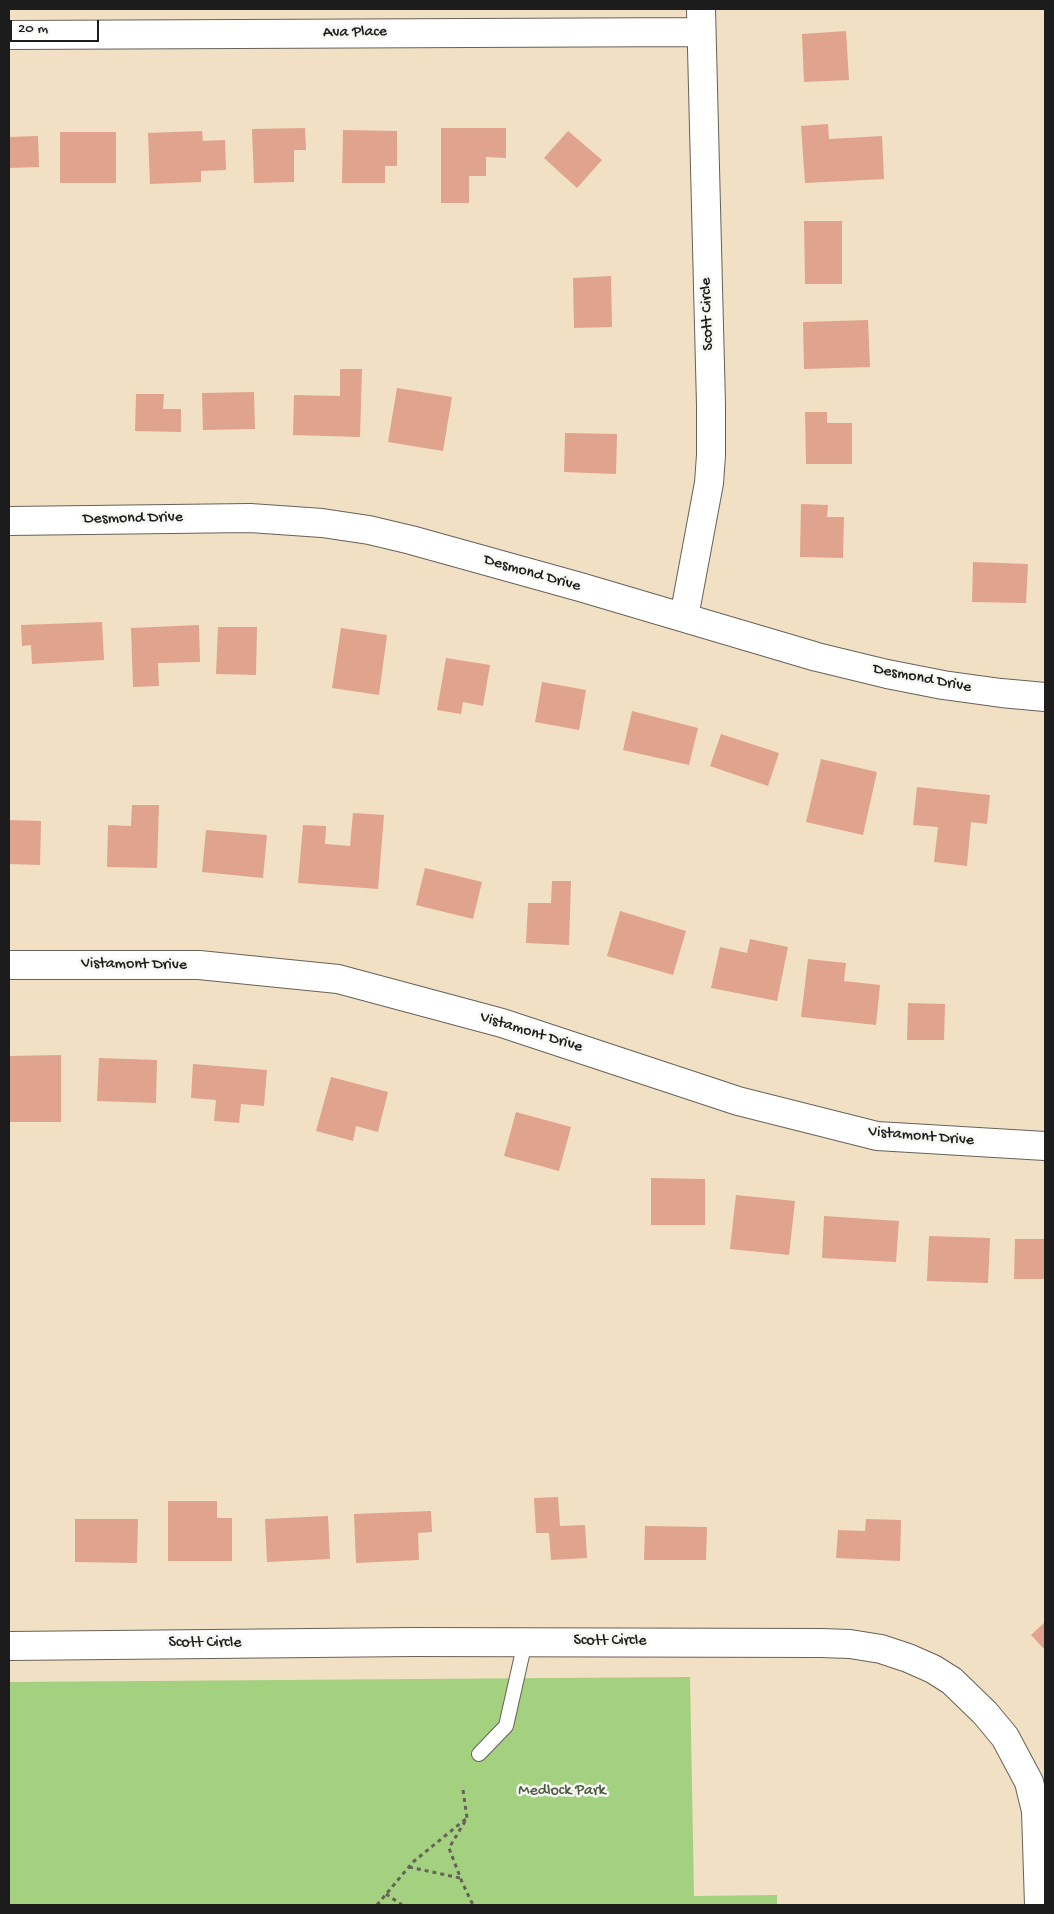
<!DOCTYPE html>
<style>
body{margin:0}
#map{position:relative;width:1054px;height:1914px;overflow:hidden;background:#f2e0c4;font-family:"Gochi Hand",sans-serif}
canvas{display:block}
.frame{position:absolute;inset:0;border:10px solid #1c1c1c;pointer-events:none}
.scale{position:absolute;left:10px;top:20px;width:89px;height:22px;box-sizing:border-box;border:2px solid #1c1c1c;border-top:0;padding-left:6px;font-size:15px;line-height:18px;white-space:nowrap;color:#1c1c1c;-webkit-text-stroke:4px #f6f6f2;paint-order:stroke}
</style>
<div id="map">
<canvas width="1054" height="1914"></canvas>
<div class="frame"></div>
<div class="scale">20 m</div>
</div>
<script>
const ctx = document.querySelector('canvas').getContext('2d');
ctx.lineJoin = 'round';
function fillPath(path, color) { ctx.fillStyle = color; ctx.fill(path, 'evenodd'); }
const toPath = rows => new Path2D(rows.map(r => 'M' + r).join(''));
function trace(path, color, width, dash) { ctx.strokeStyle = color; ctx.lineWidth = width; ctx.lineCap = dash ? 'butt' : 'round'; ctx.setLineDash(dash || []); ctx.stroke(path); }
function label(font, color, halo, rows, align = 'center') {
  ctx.font = font + ' "Gochi Hand",sans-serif'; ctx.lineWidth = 5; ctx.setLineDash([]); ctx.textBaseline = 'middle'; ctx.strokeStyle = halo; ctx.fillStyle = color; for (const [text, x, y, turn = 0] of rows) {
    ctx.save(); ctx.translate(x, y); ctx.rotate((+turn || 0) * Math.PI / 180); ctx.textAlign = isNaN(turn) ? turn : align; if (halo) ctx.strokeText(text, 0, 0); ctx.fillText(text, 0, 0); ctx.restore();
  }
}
fillPath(toPath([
 [690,1677,694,1896,777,1895,777,1905,9,1905,9,1682]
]), '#a3d17f');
fillPath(toPath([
 [846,31,849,80,804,82,802,34],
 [828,124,829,139,882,136,884,179,805,183,801,126],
 [305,128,306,150,294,150,294,182,254,183,252,129],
 [441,128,506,128,506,158,486,157,486,176,469,176,469,203,441,203],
 [343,130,397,131,397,166,385,166,385,183,342,183],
 [202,131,203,141,225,140,226,170,201,171,201,182,150,184,148,133],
 [568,131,602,160,577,188,544,158],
 [60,132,116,132,116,183,60,183],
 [38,136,39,167,9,168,9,137],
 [804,221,842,221,842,284,805,284],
 [611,276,612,327,574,328,573,278],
 [868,320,870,367,804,369,803,322],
 [340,369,362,369,360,437,293,435,294,395,340,396],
 [397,388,452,397,443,451,388,442],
 [254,392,255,429,203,430,202,393],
 [136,394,164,394,163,409,181,409,181,432,135,431],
 [805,412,827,412,827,423,852,423,852,464,806,464],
 [565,433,617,434,616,474,564,472],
 [801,504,828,505,827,517,844,517,843,558,800,557],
 [973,562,1028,564,1026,603,972,602],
 [102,622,104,660,32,664,31,645,22,646,21,625],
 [199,625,200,662,158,663,159,686,133,687,131,628],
 [218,627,257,627,256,675,216,674],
 [341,628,387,635,379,695,332,688],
 [446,658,490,665,483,706,463,702,461,714,437,710],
 [542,682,586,690,579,730,535,722],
 [632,711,698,728,689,765,623,750],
 [721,734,779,753,768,786,710,766],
 [821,759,877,772,863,835,806,822],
 [917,787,990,795,987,824,971,822,967,866,934,862,938,827,913,825],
 [132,805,159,805,157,868,107,867,108,825,131,826],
 [353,813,384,815,378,889,298,883,303,825,326,826,325,844,350,846],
 [9,820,41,821,40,865,9,864],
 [206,830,267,835,263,878,202,872],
 [425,868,482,882,473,919,416,905],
 [552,881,571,881,569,945,526,943,528,903,551,903],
 [620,911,686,931,673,975,607,956],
 [750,939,788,947,777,1001,711,988,720,947,747,953],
 [808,959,846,963,844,981,880,985,876,1025,801,1017],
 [908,1003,945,1004,944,1040,907,1040],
 [61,1055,61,1122,9,1122,9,1056],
 [99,1058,157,1060,156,1103,97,1101],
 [193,1064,267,1070,264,1106,241,1104,239,1123,214,1121,216,1100,191,1098],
 [331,1077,388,1092,378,1132,356,1126,353,1141,316,1131],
 [516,1112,571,1127,559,1171,504,1156],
 [651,1178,705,1179,705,1225,651,1225],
 [736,1195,795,1201,789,1255,730,1249],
 [824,1216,899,1221,896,1262,822,1258],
 [929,1236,990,1238,988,1283,927,1281],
 [1015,1239,1045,1239,1045,1279,1014,1279],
 [558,1497,560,1526,585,1525,587,1558,551,1560,549,1533,536,1533,534,1498],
 [168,1501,217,1501,217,1518,232,1518,232,1561,168,1561],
 [431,1511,432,1532,418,1533,419,1560,356,1563,354,1514],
 [328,1516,330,1559,267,1562,265,1519],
 [75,1519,138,1519,137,1563,75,1562],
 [866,1519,901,1520,900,1561,836,1558,838,1530,865,1531],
 [645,1526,707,1527,706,1560,644,1560],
 [1045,1622,1045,1650,1031,1635]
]), '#e0a38d');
const lane = toPath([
 [479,1754,506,1726,525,1642]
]);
const street = toPath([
 [9,35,701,32],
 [9,521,250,518,322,523,369,530,411,540,580,587,817,657,887,674,943,685,1001,693,1045,697],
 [684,617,709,483,711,455,711,405,701,9],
 [9,965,199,965,338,979,502,1023,738,1101,877,1136,1045,1146],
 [9,1646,413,1642,821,1643,850,1644,881,1649,908,1658,933,1669,952,1681,985,1713,1005,1737,1029,1782,1036,1811,1039,1905]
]);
trace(lane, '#676157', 16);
trace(street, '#676157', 30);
trace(toPath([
 [463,1790,467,1818,449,1848,462,1882,473,1905],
 [409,1867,460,1878],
 [386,1894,402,1905],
 [377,1905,413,1862,467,1818]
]), '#676157', 3, [4, 4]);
trace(lane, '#fff', 14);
trace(street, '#fff', 28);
label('16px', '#1c1c1c', '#f6f6f2', [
 ["Ava Place",355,33,-1],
 ["Scott Circle",708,314,-92],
 ["Desmond Drive",133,519,-1],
 ["Desmond Drive",532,574,16],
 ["Desmond Drive",922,679,11],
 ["Vistamont Drive",134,965,1],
 ["Vistamont Drive",531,1033,17],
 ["Vistamont Drive",921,1137,5],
 ["Scott Circle",610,1642],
 ["Scott Circle",205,1644]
]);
label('16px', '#4b5b3f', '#f6f6f2', [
 ["Medlock Park",562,1792]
]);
</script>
